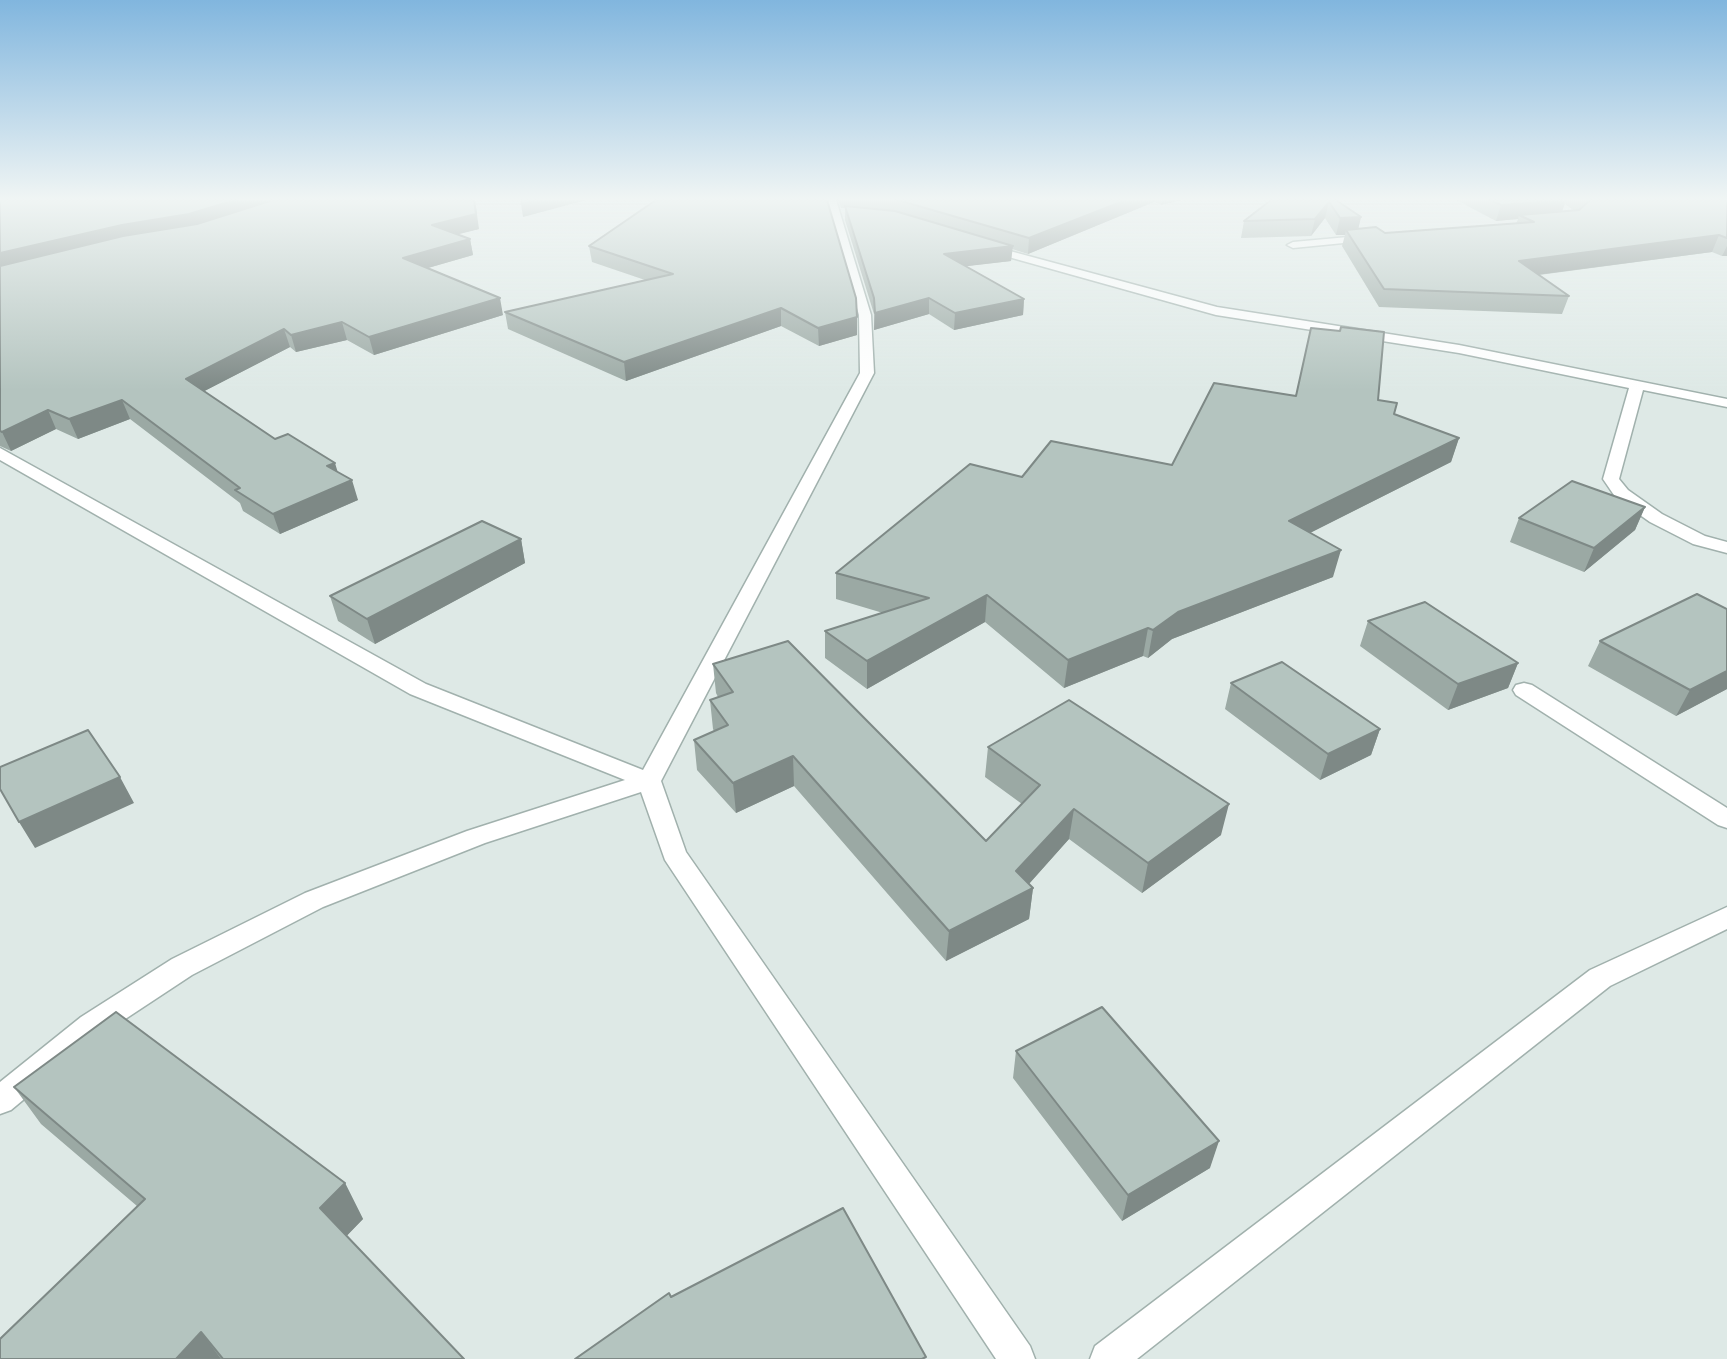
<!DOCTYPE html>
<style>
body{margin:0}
canvas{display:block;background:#dee9e6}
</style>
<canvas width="1727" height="1359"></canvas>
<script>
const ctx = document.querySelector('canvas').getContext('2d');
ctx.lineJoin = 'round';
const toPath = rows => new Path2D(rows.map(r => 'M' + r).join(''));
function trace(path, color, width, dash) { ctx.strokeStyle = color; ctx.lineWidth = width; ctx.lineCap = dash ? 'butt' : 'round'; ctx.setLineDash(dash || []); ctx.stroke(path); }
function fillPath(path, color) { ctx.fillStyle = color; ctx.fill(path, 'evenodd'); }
const minor = toPath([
 [826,200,836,200,871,315,874,373,661,781,686,852,1030,1346,1035,1359,996,1359,665,860,641,792,485,843,323,907,192,975,101,1035,11,1110,0,1114,0,1082,81,1017,172,959,305,893,467,831,625,780,410,694,0,460,0,448,426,684,643,770,860,373,859,315,826,200],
 [1370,235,1376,238,1374,240,1293,248,1287,245,1293,242,1370,235],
 [984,244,1217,307,1459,345,1727,399,1727,407,1643,390,1619,479,1628,490,1662,514,1705,536,1727,542,1727,553,1693,544,1650,522,1616,498,1603,479,1629,388,1459,353,1216,315,980,249,978,247,984,244],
 [1524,683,1532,685,1727,808,1727,828,1718,825,1516,695,1513,690,1516,685,1524,683],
 [1727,907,1727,929,1610,986,1137,1359,1090,1359,1095,1346,1590,970,1727,907]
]);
trace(minor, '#a1b1ad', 3);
fillPath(minor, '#fff');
fillPath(toPath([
 [0,200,479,229,457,234,470,239,473,255,428,268,503,315,374,355,347,340,296,352,290,347,204,391,275,439,337,472,358,500,280,534,243,511,240,503,130,419,78,439,56,429,11,451,0,446],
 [656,200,857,335,819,346,781,326,626,381,508,329,505,312,645,280,592,262,589,246],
 [838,200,1182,200,1161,205,1154,202,1028,254,1012,249,1011,261,966,266,1024,299,1023,315,954,330,929,314,874,330,874,314,845,220,845,208,841,208],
 [1336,200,1361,217,1358,229,1385,233,1516,224,1518,219,1496,221,1456,200,1727,200,1727,256,1722,256,1712,252,1539,275,1569,296,1562,314,1379,307,1342,246,1345,235,1336,235,1325,218,1311,236,1241,238,1244,221],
 [1565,204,1573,210,1562,211],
 [1311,328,1378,400,1394,414,1459,438,1451,462,1310,533,1333,577,1172,639,1148,658,1143,656,1064,688,985,622,867,689,825,658,825,631,883,613,836,599,836,573,1022,477,1172,465,1296,396],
 [1645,507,1635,530,1584,572,1510,542,1519,518],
 [521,539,525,563,375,644,338,621,330,596],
 [1727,609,1727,689,1676,716,1588,666,1600,641],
 [1368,621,1518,663,1508,688,1448,710,1360,646],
 [713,664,986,841,1022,804,985,777,988,747,1221,835,1142,893,1069,839,1029,884,1033,888,1029,919,946,961,794,786,736,813,697,770,694,740,714,731,713,729,710,700,718,697,716,693],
 [1231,683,1380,729,1371,755,1320,780,1225,709],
 [1016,1051,1210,1168,1122,1221,1013,1078],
 [14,1087,345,1183,363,1219,346,1236,464,1359,0,1359,137,1206,41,1124]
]), '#9ba9a4');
fillPath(toPath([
 [235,200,278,200,194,229,0,270,0,253],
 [475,200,479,229,436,240,432,225],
 [535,200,587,200,523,217,521,204],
 [1126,200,1155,200,1154,202,1028,254,1029,238],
 [1162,200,1182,200,1161,205],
 [1566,200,1561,215,1519,215,1518,219,1496,221,1501,205],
 [1329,202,1325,218,1311,236,1315,219],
 [1361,217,1357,234,1346,230,1345,235,1336,235,1340,218],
 [1719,235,1712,252,1513,278,1519,261],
 [470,239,473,255,407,274,403,258],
 [1013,246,1011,261,943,269,944,254],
 [1727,246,1727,256,1722,256],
 [500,298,503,315,374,355,369,337],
 [929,298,929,314,874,330,875,313],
 [1024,299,1023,315,954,330,955,313],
 [781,308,781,326,626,381,624,362],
 [857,317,857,335,819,346,818,328],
 [342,322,347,340,296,352,291,335],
 [284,329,290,347,193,397,186,379],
 [122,400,130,419,78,439,69,419],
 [48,410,56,429,11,451,2,432],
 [1459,438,1451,462,1282,547,1289,521],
 [335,463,341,483,327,466],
 [352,480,358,500,280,534,273,514],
 [1645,507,1635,530,1584,572,1594,548],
 [521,539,525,563,375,644,367,619],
 [1341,550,1333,577,1172,639,1148,658,1153,630,1178,612],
 [987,595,985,622,867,689,867,661],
 [1148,628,1143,656,1064,688,1068,660],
 [1518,663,1508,688,1448,710,1458,684],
 [1727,671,1727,689,1676,716,1690,690],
 [1380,729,1371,755,1320,780,1328,754],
 [793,756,794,786,736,813,733,783],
 [120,777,134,803,35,848,19,822],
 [1229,804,1221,835,1142,893,1148,863],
 [1074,809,1069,839,1019,895,1033,888,1029,919,946,961,949,931,1016,871],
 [1219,1141,1210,1168,1122,1221,1128,1195],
 [345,1183,363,1219,339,1244,320,1208],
 [201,1332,221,1359,176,1359]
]), '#7e8986');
const building = toPath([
 [0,200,235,200,189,214,122,225,0,253,0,200],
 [273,200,474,200,476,214,432,225,470,239,403,258,500,298,369,337,342,322,291,335,284,329,186,379,275,439,288,434,335,463,327,466,352,480,273,514,235,490,240,488,122,400,69,419,48,410,2,432,0,431,0,266,123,236,197,224,273,200],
 [522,200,535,200,521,204,522,200],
 [656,200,827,200,856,298,857,317,818,328,781,308,624,362,505,312,673,274,589,246,656,200],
 [895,200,1126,200,1029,238,901,201,895,200],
 [1271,200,1336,200,1361,217,1340,218,1329,202,1315,219,1244,221,1271,200],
 [1490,200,1561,200,1501,205,1490,200],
 [1587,200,1727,200,1727,238,1719,235,1519,261,1569,296,1384,289,1346,230,1376,227,1385,233,1534,222,1519,215,1579,210,1589,201,1587,200],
 [845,206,895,211,1013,246,944,254,1024,299,955,313,929,298,875,313,874,298,845,206],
 [1341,327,1384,332,1378,400,1397,403,1394,414,1459,438,1289,521,1341,550,1178,612,1153,630,1148,628,1068,660,987,595,867,661,825,631,929,598,836,573,970,464,1022,477,1051,441,1172,465,1214,383,1296,396,1311,328,1340,331,1341,327],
 [1572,481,1645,507,1594,548,1519,518,1572,481],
 [482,521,521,539,367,619,330,596,482,521],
 [1697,594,1727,609,1727,671,1690,690,1600,641,1697,594],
 [1425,602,1518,663,1458,684,1368,621,1425,602],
 [788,641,986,841,1040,785,988,747,1069,700,1229,804,1148,863,1074,809,1016,871,1033,888,949,931,793,756,733,783,694,740,728,725,710,700,733,692,713,664,788,641],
 [1282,662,1380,729,1328,754,1231,683,1282,662],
 [88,730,120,777,19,822,0,789,0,767,88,730],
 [1102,1007,1219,1141,1128,1195,1016,1051,1102,1007],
 [116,1012,345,1183,320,1208,464,1359,223,1359,201,1332,176,1359,0,1359,0,1339,145,1199,14,1087,116,1012],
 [843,1208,926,1357,922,1359,575,1359,669,1293,671,1297,843,1208]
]);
fillPath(building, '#b4c4bf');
trace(building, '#7e8986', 2);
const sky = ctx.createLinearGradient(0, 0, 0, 390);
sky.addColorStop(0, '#81b6de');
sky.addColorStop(0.51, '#f0f5f4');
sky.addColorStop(1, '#f0f5f400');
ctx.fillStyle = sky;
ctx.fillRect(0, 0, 1727, 390);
</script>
